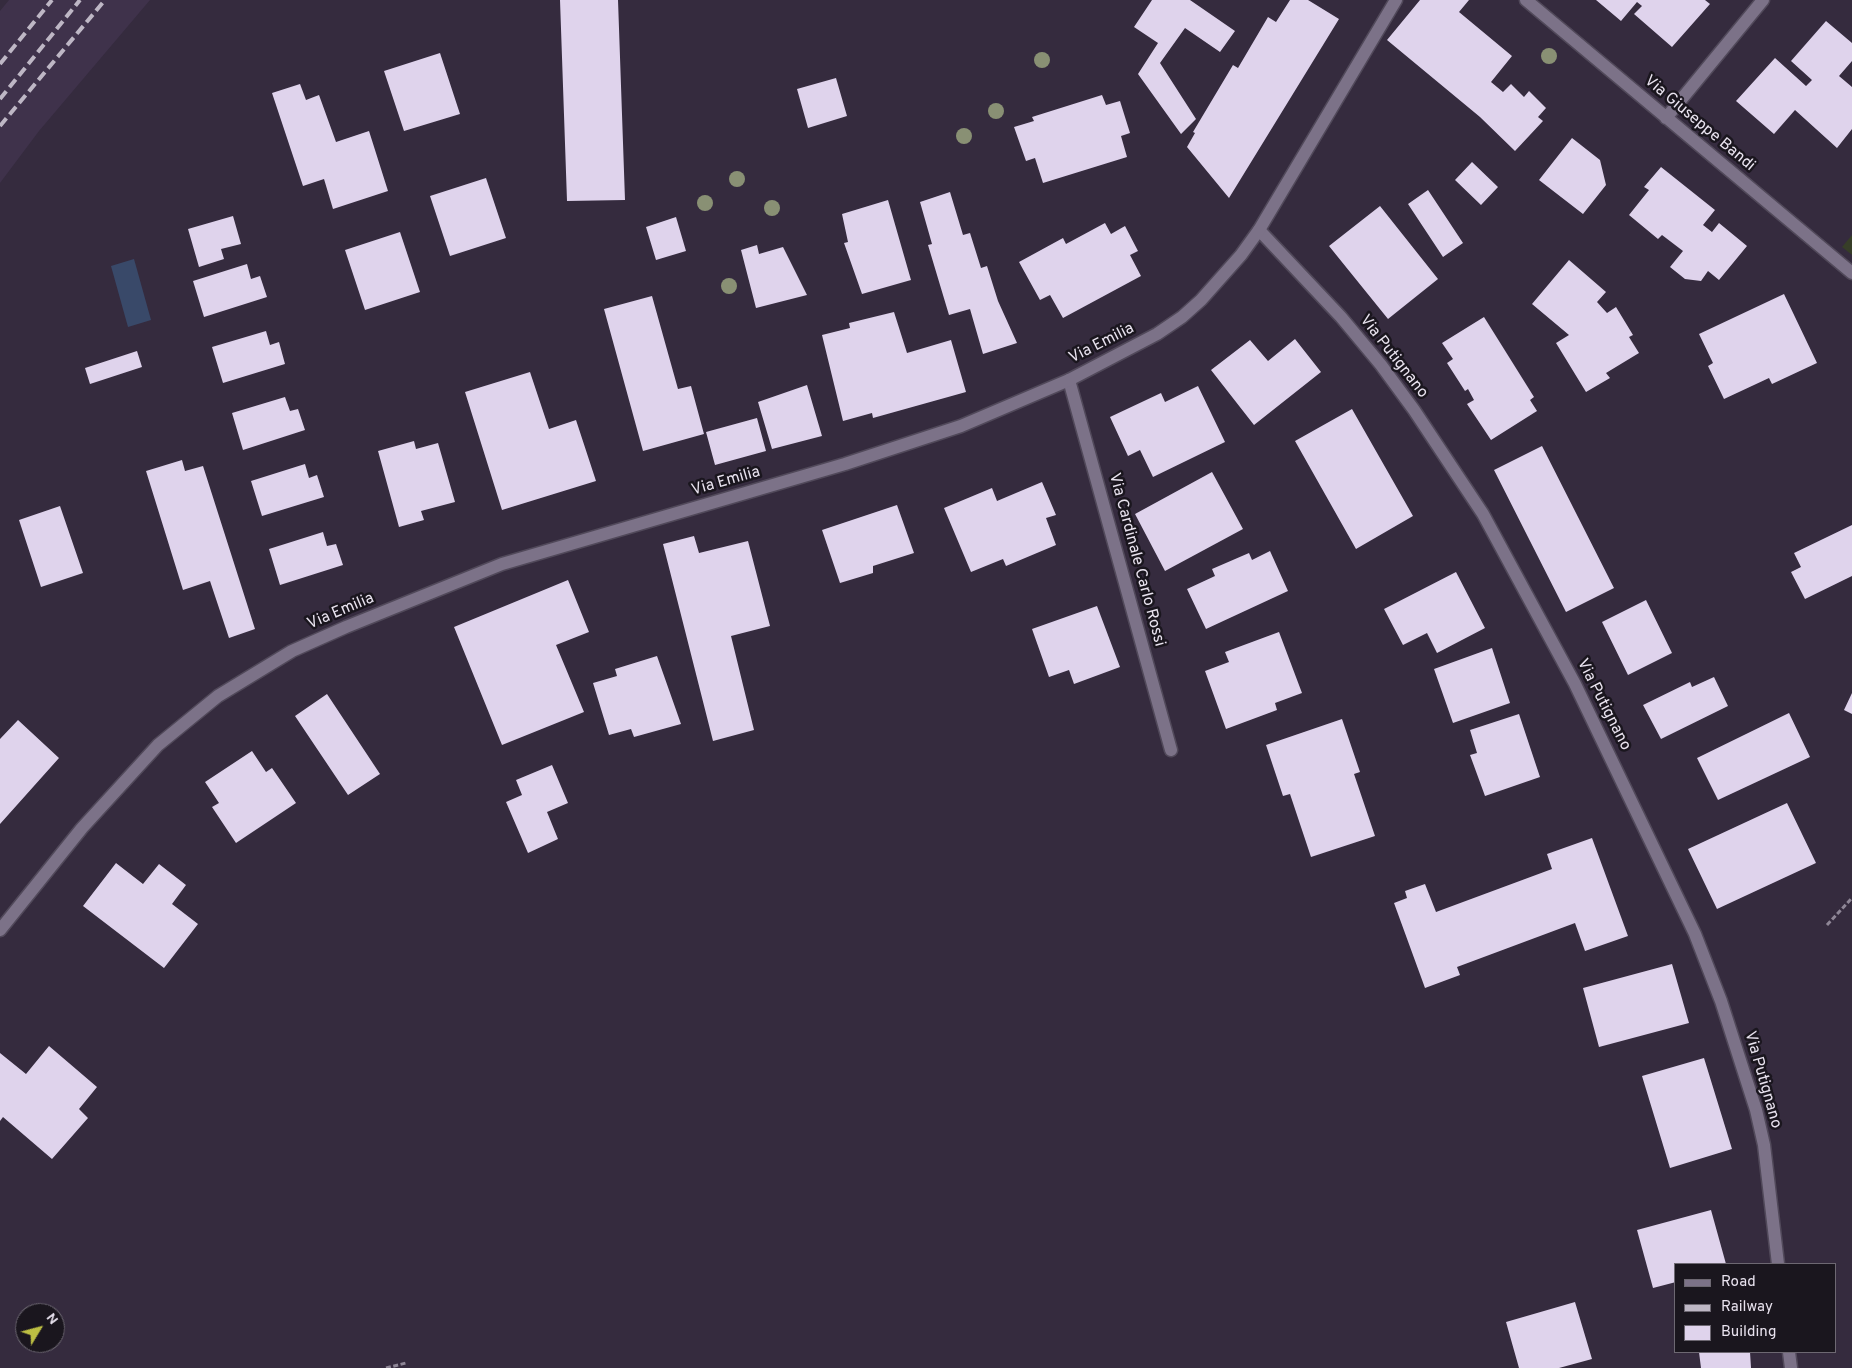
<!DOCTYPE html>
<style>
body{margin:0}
#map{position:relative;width:1852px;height:1368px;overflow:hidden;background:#352b3e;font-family:Overpass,sans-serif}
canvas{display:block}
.legend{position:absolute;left:1674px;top:1263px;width:162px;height:90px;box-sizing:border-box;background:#1a161e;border:1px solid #6d6872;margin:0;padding:6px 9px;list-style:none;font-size:15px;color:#e9e3ef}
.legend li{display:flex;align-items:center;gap:10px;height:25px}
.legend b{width:25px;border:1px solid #6d6872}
.north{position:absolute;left:15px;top:1303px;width:50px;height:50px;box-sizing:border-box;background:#1a161e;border:1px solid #6d6872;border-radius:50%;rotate:53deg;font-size:14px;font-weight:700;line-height:20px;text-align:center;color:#e9e3ef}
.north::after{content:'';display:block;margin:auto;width:18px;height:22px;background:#bdbf43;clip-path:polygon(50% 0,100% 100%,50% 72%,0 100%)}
</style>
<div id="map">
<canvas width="1852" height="1368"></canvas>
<ul class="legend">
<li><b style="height:6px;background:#7c7288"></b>Road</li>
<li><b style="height:6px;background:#beb7c5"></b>Railway</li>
<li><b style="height:14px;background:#dfd3ec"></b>Building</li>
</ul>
<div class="north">N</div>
</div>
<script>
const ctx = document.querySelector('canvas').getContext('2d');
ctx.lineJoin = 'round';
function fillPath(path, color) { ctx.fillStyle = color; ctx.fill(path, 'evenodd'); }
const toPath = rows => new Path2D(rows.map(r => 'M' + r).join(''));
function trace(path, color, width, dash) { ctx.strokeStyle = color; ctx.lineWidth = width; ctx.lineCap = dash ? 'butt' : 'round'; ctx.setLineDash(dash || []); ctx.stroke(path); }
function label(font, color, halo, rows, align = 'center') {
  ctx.font = font + ' Overpass,sans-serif'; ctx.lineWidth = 5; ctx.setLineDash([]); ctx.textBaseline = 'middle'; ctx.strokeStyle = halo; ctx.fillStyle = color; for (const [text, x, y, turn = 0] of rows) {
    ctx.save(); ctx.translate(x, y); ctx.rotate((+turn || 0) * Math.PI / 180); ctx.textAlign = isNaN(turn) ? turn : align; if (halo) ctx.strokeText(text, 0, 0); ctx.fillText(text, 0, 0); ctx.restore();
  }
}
fillPath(toPath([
 [9,0,150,0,39,131,0,183,0,11]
]), '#3f324b');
fillPath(toPath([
 [1852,235,1852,255,1842,247]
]), '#373e28');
fillPath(toPath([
 [134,259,151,320,128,327,111,266]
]), '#394969');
fillPath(toPath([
 [560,0,618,0,625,200,567,201],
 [1152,0,1190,0,1235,31,1220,52,1185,28,1160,63,1196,119,1181,134,1138,74,1158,43,1134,27],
 [1290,0,1308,0,1339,19,1229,198,1187,147,1195,133,1193,132,1233,65,1238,68,1268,17,1276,22],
 [1420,0,1469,0,1459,12,1512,56,1491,82,1503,92,1511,84,1524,97,1529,91,1546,108,1538,117,1543,121,1515,151,1480,117,1387,40],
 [1596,0,1705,0,1710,4,1672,47,1634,14,1642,6,1637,2,1621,21],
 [1826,21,1852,43,1852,61,1839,76,1852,87,1852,129,1837,148,1795,110,1774,134,1736,101,1775,58,1806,86,1812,80,1791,61],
 [440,53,460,114,404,131,384,71],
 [836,78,847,116,808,128,797,89],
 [300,84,306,100,319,95,336,142,369,131,388,191,333,209,324,179,303,186,272,93],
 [1102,95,1106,105,1120,101,1130,133,1121,136,1127,157,1043,183,1035,158,1026,161,1014,127,1034,121,1032,117],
 [1572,138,1600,160,1606,185,1583,214,1539,180],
 [1472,162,1498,187,1481,205,1455,180],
 [1661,167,1715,210,1703,225,1712,232,1719,223,1747,246,1719,280,1708,271,1701,281,1685,279,1670,267,1683,251,1662,235,1658,239,1629,215,1649,190,1644,187],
 [486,178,506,238,450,256,430,196],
 [1428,190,1463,243,1443,257,1408,204],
 [950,192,963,235,970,233,981,268,987,266,998,301,1017,343,983,354,970,309,949,315,928,245,932,244,920,202],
 [888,200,911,280,862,294,844,243,848,242,842,214],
 [1380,206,1438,279,1388,319,1329,246],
 [233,216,241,244,221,249,224,259,199,267,188,229],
 [676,217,686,251,656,260,646,227],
 [1105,223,1111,234,1125,226,1138,251,1130,255,1141,276,1063,318,1050,295,1040,300,1019,262,1063,238,1066,244],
 [400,232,420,292,365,310,345,250],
 [757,245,759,254,783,247,807,295,756,308,741,250],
 [1569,260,1606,292,1597,302,1607,313,1616,307,1633,335,1629,337,1639,353,1606,373,1610,378,1586,392,1556,343,1569,335,1532,304],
 [247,264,251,279,260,276,267,297,204,317,193,281],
 [1784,294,1817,363,1772,384,1769,378,1724,399,1708,366,1713,363,1699,334],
 [652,296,678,389,691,386,704,434,643,451,604,309],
 [894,312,907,353,951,340,966,392,873,418,872,413,843,421,822,335,850,328,849,323],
 [1484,317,1534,397,1530,400,1537,411,1491,440,1467,404,1474,400,1468,389,1465,391,1447,363,1453,359,1442,343],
 [266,331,270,345,279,342,285,364,223,383,212,347],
 [1295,339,1321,372,1254,425,1211,370,1250,340,1268,361],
 [137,351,142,367,90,384,85,368],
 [530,372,549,429,576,420,596,481,502,510,465,392],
 [807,385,822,436,772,449,758,402],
 [1198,386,1225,442,1153,477,1140,450,1128,456,1110,417,1161,393,1165,402],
 [285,397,290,411,298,409,305,430,243,450,232,413],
 [1352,409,1413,516,1356,549,1295,441],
 [757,418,766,451,715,465,706,432],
 [414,441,416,449,438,443,455,502,421,511,424,520,399,527,378,451],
 [1542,446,1614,588,1566,612,1494,470],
 [182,460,185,471,203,466,255,629,229,638,210,581,183,590,146,471],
 [305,464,309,478,317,475,324,497,262,516,251,481],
 [1212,472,1243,529,1165,571,1135,514],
 [1042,482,1056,515,1046,518,1056,545,1006,566,1003,559,971,572,944,508,992,488,997,501],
 [897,505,914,553,873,566,873,573,840,583,822,530],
 [60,506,83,573,41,587,19,520],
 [1852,525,1852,576,1805,599,1791,572,1801,567,1794,553],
 [323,532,327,546,336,544,343,565,280,585,269,549],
 [694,536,699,553,748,541,770,626,731,636,754,730,713,741,663,544],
 [1270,551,1288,591,1206,629,1187,589,1215,576,1212,569,1249,553,1252,560],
 [1456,572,1485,628,1437,653,1427,633,1403,645,1384,609],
 [568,580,589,632,556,645,584,712,502,745,454,627],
 [1646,600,1672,653,1628,675,1602,622],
 [1097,606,1120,667,1074,684,1069,670,1049,677,1032,629],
 [1279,632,1302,693,1275,703,1277,710,1226,729,1205,671,1229,662,1225,652],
 [1492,648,1510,703,1453,723,1434,669],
 [657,656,681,724,634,737,631,729,609,735,593,683,617,676,615,669],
 [1714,677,1728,706,1661,739,1643,705,1690,682,1692,687],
 [1852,693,1852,714,1844,710],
 [327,694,380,774,348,795,295,716],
 [1789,713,1810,757,1718,800,1697,758],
 [1519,714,1540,777,1485,796,1470,755,1477,753,1470,730],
 [1342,719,1360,772,1354,774,1375,836,1311,857,1290,794,1283,796,1266,745],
 [18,720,59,758,0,824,0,739],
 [252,751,266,772,272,768,296,803,236,843,212,807,219,803,205,782],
 [552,765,568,803,547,812,558,839,528,853,506,802,522,795,516,780],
 [1787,803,1816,863,1717,909,1688,849],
 [1592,838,1628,936,1585,951,1575,923,1457,967,1460,975,1425,988,1394,903,1407,898,1405,891,1425,884,1436,912,1552,869,1547,854],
 [116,863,143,884,159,864,186,885,172,904,198,924,164,968,83,906],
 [1672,964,1689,1023,1599,1047,1583,988],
 [49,1046,97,1087,79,1109,88,1118,52,1159,3,1117,0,1121,0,1053,26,1074],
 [1704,1058,1732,1149,1670,1168,1642,1076],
 [1711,1210,1726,1264,1676,1264,1676,1282,1653,1288,1637,1230],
 [1575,1302,1592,1359,1559,1368,1519,1368,1506,1322],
 [1699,1352,1750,1352,1751,1368,1701,1368]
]), '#dfd3ec');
const street = toPath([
 [1526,0,1852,273],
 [1666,118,1763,0],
 [1259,230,1341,317,1381,365,1414,410,1483,514,1575,684,1695,934,1721,1001,1756,1110,1764,1145,1778,1264],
 [1069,380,1171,750],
 [1789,1352,1791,1368]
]);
const secondary = toPath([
 [0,930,82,828,158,745,218,696,292,651,346,627,502,564,845,464,961,426,1069,380,1157,334,1182,317,1201,300,1241,255,1259,230,1396,0]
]);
trace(street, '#51495a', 15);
trace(secondary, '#51495a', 15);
trace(toPath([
 [1827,925,1852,898],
 [386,1368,406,1363]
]), '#8e8696', 3, [5, 2.5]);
trace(street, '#7c7288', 12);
trace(secondary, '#7c7288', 12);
trace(toPath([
 [0,64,52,0],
 [0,99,80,0],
 [0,126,105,0]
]), '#beb7c5', 4, [10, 5]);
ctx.fillStyle = '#899074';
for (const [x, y] of [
 [1549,56],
 [1042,60],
 [996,111],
 [964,136],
 [737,179],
 [705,203],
 [772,208],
 [729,286]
]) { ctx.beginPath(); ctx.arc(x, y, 8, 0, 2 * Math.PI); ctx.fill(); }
label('16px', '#e9e3ef', '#1a161e', [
 ["Via Giuseppe Bandi",1699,124,40],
 ["Via Emilia",1102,344,-27],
 ["Via Putignano",1393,357,52],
 ["Via Emilia",726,482,-16],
 ["Via Cardinale Carlo Rossi",1136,560,75],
 ["Via Emilia",341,612,-23],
 ["Via Putignano",1603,705,63],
 ["Via Putignano",1762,1080,74]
]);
</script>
